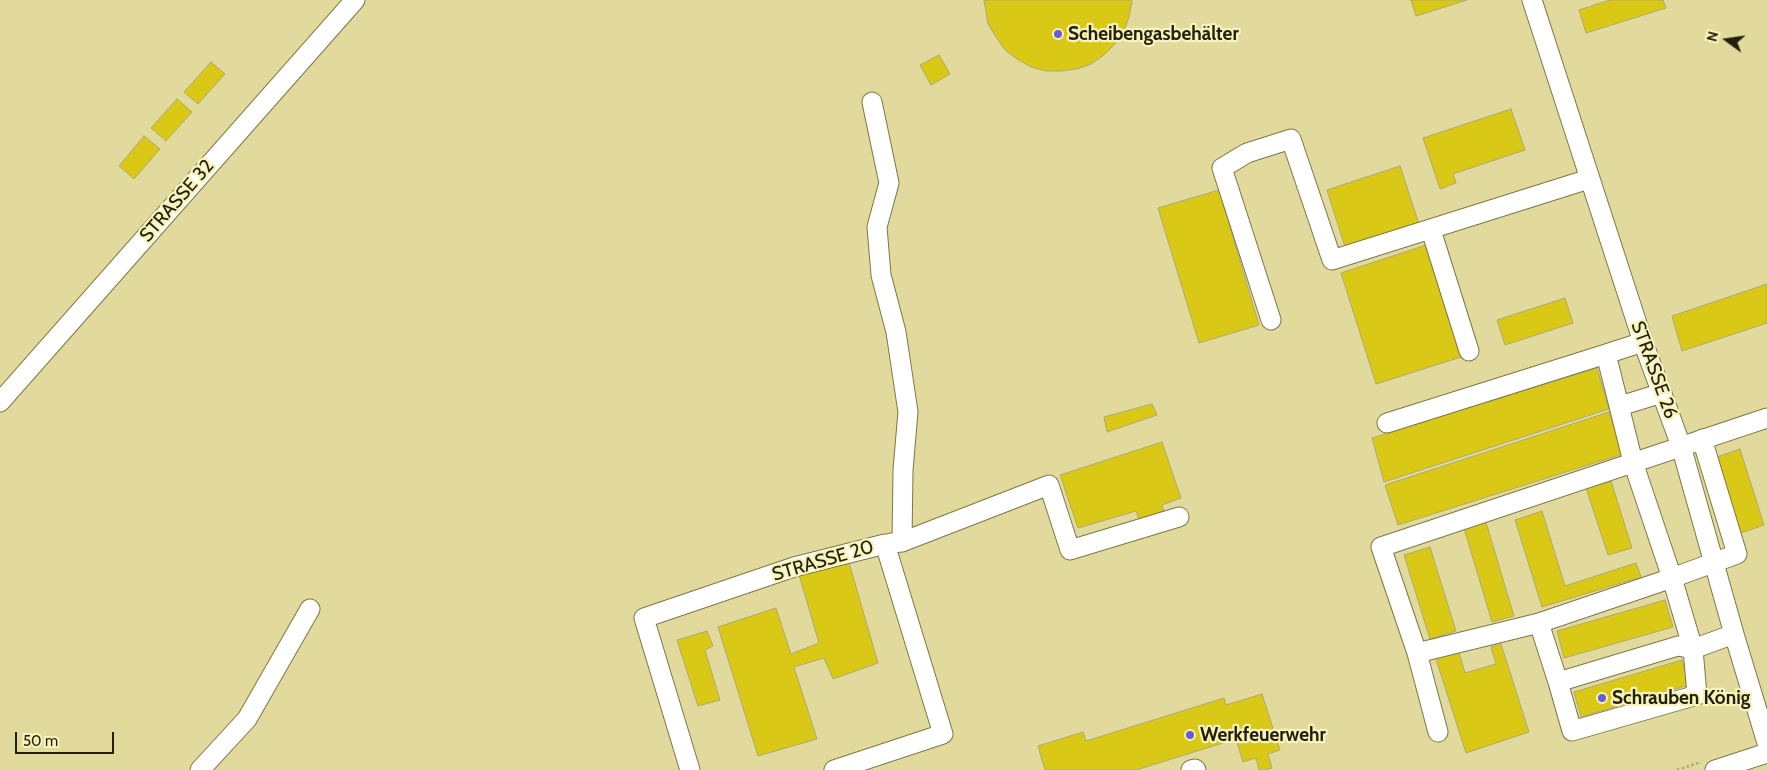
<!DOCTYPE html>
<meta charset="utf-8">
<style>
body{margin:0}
#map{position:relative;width:1767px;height:770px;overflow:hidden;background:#eae5af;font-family:Cabin,sans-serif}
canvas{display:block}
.north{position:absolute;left:1702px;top:15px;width:50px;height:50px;-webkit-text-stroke:4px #f8f2bb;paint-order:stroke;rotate:284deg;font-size:14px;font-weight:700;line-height:20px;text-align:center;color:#22200b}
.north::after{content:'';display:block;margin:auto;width:18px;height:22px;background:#22200b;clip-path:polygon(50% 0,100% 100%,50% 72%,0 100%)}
.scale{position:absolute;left:15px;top:732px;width:99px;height:22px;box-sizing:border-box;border:2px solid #22200b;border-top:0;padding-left:6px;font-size:15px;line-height:18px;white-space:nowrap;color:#22200b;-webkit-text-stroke:4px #f8f2bb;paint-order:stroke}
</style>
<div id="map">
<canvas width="1767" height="770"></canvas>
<div class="north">N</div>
<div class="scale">50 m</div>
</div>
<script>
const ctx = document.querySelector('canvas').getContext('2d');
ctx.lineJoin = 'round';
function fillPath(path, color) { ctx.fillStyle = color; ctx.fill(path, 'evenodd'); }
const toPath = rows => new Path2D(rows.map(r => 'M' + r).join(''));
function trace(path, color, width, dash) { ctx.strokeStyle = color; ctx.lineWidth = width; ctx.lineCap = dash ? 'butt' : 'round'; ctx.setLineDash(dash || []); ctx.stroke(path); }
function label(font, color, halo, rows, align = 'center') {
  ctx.font = font + ' Cabin,sans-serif'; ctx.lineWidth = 4.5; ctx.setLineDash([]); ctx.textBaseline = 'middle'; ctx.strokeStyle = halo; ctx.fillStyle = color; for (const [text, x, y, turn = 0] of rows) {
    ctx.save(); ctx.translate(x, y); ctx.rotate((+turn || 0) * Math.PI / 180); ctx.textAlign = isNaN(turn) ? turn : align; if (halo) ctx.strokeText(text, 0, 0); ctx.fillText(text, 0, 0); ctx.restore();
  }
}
fillPath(toPath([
 [0,0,1767,0,1767,770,0,770]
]), '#e1da9c');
const building = toPath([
 [984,0,1132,0,1132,1,1129,17,1124,31,1115,44,1104,55,1091,64,1077,69,1061,71,1046,71,1031,67,1017,59,1005,50,996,37,988,24,984,0],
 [1411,0,1467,0,1416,16,1411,0],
 [1610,0,1663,0,1666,8,1586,33,1579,10,1610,0],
 [939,55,950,74,931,85,920,65,939,55],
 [211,62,225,74,198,104,184,92,211,62],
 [177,99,192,112,166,141,151,128,177,99],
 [1511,109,1525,150,1453,174,1456,183,1440,189,1423,138,1511,109],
 [144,136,160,149,134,179,119,166,144,136],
 [1400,166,1419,224,1345,247,1327,190,1400,166],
 [1219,190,1259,325,1199,343,1158,208,1219,190],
 [1426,245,1461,357,1376,384,1341,273,1426,245],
 [1767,284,1767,323,1682,351,1672,316,1767,284],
 [1565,298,1573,323,1505,345,1497,320,1565,298],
 [1597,368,1609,409,1384,482,1372,438,1597,368],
 [1152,404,1157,415,1107,432,1104,417,1152,404],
 [1609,412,1623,454,1398,525,1385,485,1609,412],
 [1162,442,1181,498,1162,505,1164,511,1139,519,1136,511,1078,528,1060,475,1162,442],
 [1740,449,1764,525,1741,533,1717,457,1740,449],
 [1611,481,1632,548,1608,555,1586,488,1611,481],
 [1542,511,1565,586,1636,563,1641,577,1542,607,1515,520,1542,511],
 [1485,519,1514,616,1492,622,1463,525,1485,519],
 [1430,547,1456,631,1430,639,1404,555,1430,547],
 [848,559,878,663,833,679,824,658,794,667,817,739,758,756,718,627,776,608,791,654,819,643,799,575,848,559],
 [1665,600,1673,627,1564,658,1557,631,1665,600],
 [707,631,713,646,705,650,720,700,698,706,677,640,707,631],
 [1501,644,1529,732,1466,753,1435,656,1458,649,1465,673,1496,664,1491,647,1501,644],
 [1682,660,1689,685,1581,717,1574,692,1682,660],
 [1262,694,1280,750,1268,754,1272,768,1265,770,1259,770,1256,758,1243,762,1236,739,1136,770,1045,770,1038,746,1083,732,1086,741,1224,698,1226,705,1262,694]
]);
fillPath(building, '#dac817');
trace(building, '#aea974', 1);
const minor = toPath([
 [1532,0,1643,342,1681,446,1734,634,1767,743],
 [872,102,889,183,877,227,881,275,896,332,908,412,903,470,902,542],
 [1431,230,1469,351],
 [1271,320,1222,168,1247,153,1291,139,1332,260,1589,179],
 [0,402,355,0],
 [1620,406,1662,393],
 [1387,423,1606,354],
 [1702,439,1737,554,1672,578,1539,623,1558,682,1678,646,1693,649,1734,634],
 [891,543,902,542,1049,485,1070,550,1179,517],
 [1417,653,1539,623],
 [1558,682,1572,731,1697,695,1693,649,1672,578,1633,462,1606,354,1643,342],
 [1438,732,1417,653,1381,547,1767,418],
 [200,770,247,719,310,609],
 [690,770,644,618,794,567,885,544,943,734,834,770],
 [1191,770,1195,769,1196,770],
 [1715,770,1767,753]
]);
trace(minor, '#7d7845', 21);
trace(toPath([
 [1677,770,1701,762]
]), '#ada97d', 2.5, [2.5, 2.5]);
trace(minor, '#fff', 19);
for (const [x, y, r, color] of [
 [1058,34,5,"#675cd6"],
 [1602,698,5,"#675cd6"],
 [1190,735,5,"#675cd6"]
]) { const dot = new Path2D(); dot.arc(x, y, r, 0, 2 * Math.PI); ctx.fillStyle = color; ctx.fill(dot); trace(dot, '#f8f2bb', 2); }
label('bold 19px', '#22200b', '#f8f2bb', [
 ["Scheibengasbehälter",1068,34],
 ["Schrauben König",1612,698],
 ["Werkfeuerwehr",1200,735]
], 'left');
label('19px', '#22200b', '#f8f2bb', [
 ["STRASSE 32",177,201,-49],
 ["STRASSE 26",1654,370,70],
 ["STRASSE 20",823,561,-16]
]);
</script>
